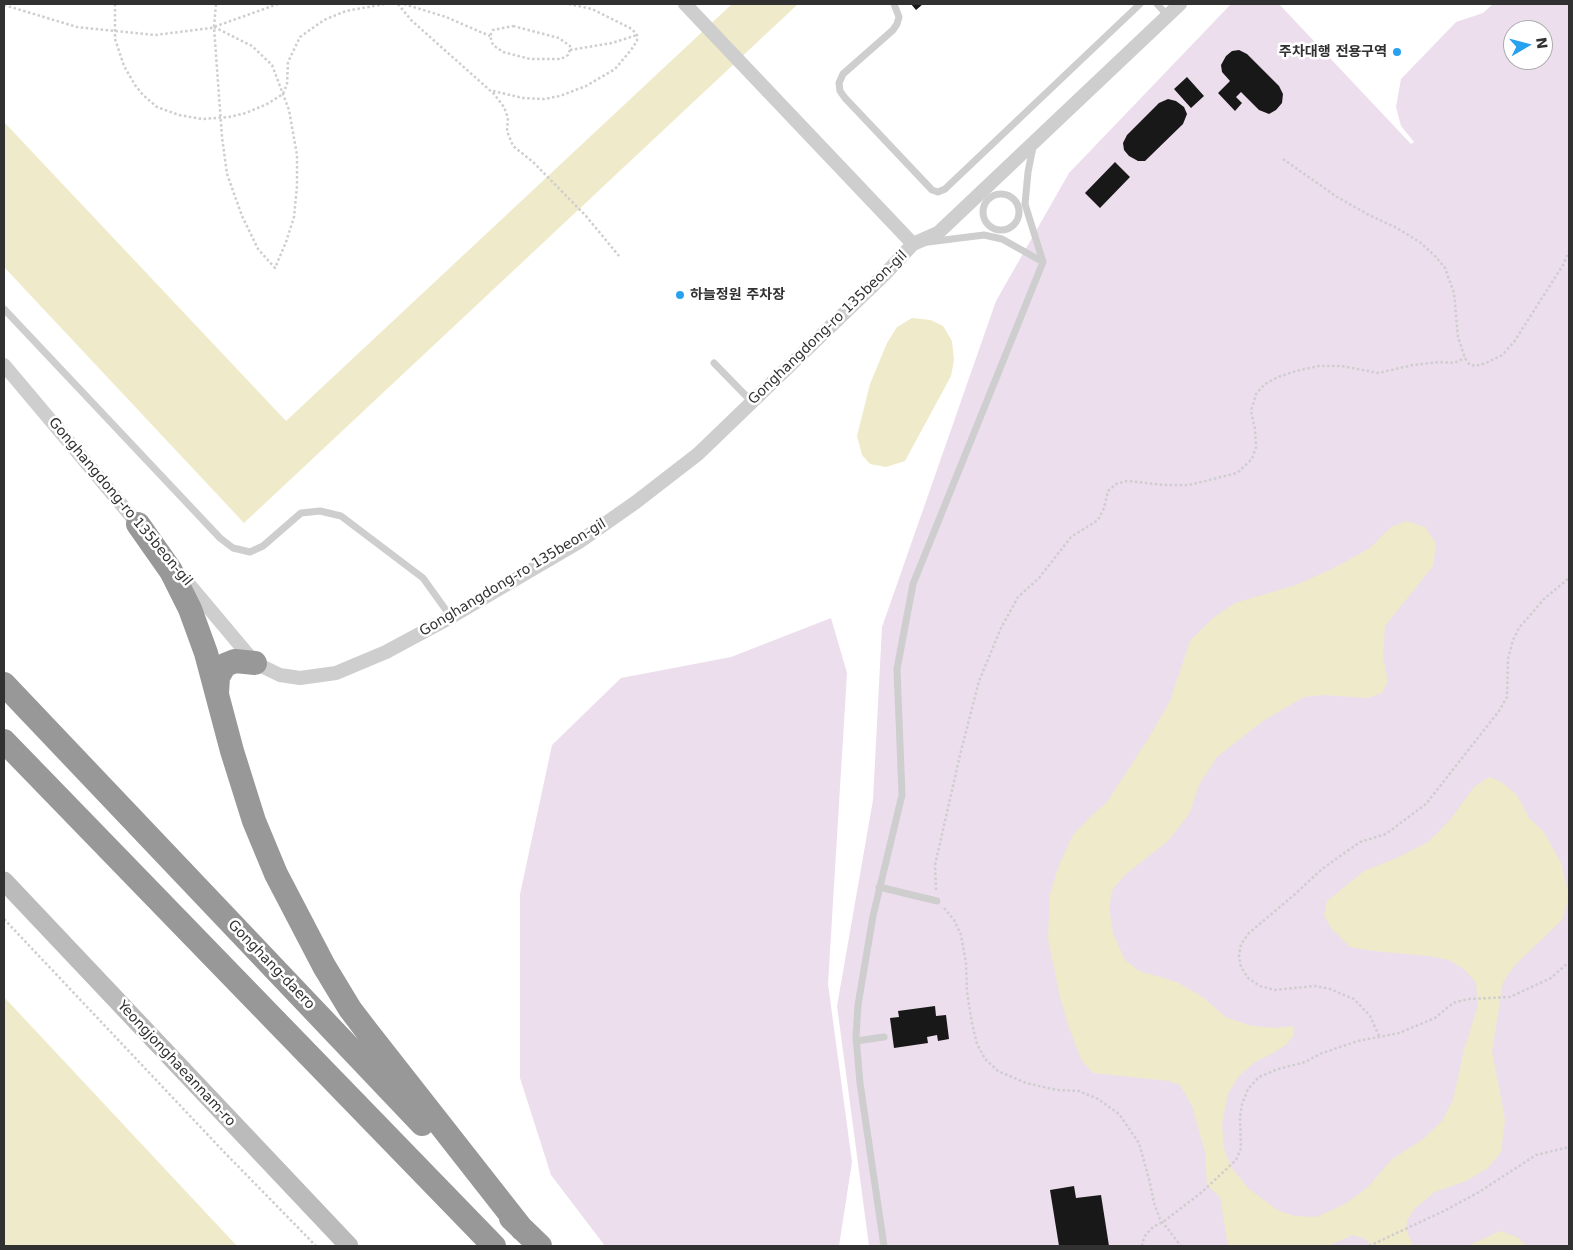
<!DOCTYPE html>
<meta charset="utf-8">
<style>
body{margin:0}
#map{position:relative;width:1573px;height:1250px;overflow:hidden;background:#fff;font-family:"DejaVu Sans",sans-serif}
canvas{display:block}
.frame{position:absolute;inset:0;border:5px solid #313131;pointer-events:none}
.north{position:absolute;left:1503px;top:20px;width:50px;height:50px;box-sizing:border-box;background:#fff;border:1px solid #adadad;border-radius:50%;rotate:82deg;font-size:14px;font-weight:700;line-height:20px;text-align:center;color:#313131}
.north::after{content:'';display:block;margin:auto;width:18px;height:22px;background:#29a1f1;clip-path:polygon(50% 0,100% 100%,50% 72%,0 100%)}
</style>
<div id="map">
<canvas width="1573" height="1250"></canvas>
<div class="frame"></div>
<div class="north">N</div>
</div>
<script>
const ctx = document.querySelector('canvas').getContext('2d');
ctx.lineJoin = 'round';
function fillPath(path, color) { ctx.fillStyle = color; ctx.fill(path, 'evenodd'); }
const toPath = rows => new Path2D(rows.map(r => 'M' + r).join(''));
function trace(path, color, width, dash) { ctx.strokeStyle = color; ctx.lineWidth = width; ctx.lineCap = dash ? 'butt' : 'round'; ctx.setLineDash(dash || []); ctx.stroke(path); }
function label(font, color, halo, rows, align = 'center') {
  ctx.font = font + ' "DejaVu Sans","Noto Sans KR",sans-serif'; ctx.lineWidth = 5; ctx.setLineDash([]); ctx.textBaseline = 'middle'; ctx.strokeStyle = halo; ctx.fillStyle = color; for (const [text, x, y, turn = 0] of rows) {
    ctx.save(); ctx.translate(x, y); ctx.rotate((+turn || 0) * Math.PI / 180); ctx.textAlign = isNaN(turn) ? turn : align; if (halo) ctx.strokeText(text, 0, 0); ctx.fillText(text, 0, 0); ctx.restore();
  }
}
fillPath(toPath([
 [1231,4,1279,4,1411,144,1414,142,1401,126,1396,107,1401,79,1456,22,1483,13,1493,4,1569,4,1569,1246,869,1246,837,1006,873,800,882,627,996,301,1069,173],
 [1513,30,1543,30,1543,60,1513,60],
 [831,618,847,673,828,984,852,1162,839,1246,605,1246,551,1175,520,1078,520,894,552,745,621,678,731,657]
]), '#eddeee');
fillPath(toPath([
 [732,4,798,4,244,523,4,267,4,122,286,421],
 [912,318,931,320,943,326,952,341,954,360,951,376,905,461,886,467,870,464,862,455,857,436,870,384,887,343,897,327],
 [1406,521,1425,527,1436,544,1433,566,1385,626,1383,657,1388,681,1382,693,1368,698,1323,695,1304,697,1263,721,1217,757,1199,785,1189,814,1168,841,1126,874,1112,890,1109,909,1113,933,1125,960,1139,971,1177,982,1204,998,1225,1017,1252,1026,1276,1028,1293,1026,1294,1035,1287,1044,1275,1052,1255,1062,1238,1077,1228,1094,1222,1123,1224,1149,1232,1168,1249,1189,1279,1211,1295,1216,1316,1217,1345,1204,1368,1187,1391,1160,1423,1139,1442,1121,1453,1100,1464,1050,1478,1005,1476,983,1465,970,1449,960,1429,956,1373,951,1350,947,1331,928,1324,915,1327,901,1364,871,1401,856,1428,842,1449,821,1474,787,1489,777,1500,781,1517,795,1529,818,1544,832,1561,863,1569,896,1562,920,1515,965,1503,982,1492,1051,1505,1120,1501,1152,1488,1168,1466,1181,1435,1192,1415,1208,1407,1220,1406,1229,1413,1246,1372,1246,1365,1239,1353,1235,1328,1246,1228,1246,1220,1197,1207,1185,1205,1152,1192,1106,1180,1085,1169,1081,1093,1073,1082,1061,1069,1028,1060,997,1048,939,1050,894,1058,868,1072,836,1090,817,1107,802,1148,739,1170,701,1190,641,1213,618,1235,603,1296,585,1332,569,1370,548,1391,527],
 [4,997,237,1246,4,1246],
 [1500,1231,1517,1237,1527,1246,1468,1246]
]), '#efeac9');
fillPath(toPath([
 [911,4,923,4,916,10],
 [1239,50,1247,54,1279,86,1283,94,1282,103,1276,110,1269,114,1259,110,1241,92,1236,97,1242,103,1235,111,1218,93,1230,81,1222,72,1221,65,1226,56,1232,51],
 [1187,77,1204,96,1191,108,1174,89],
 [1168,99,1176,101,1184,107,1187,114,1183,124,1145,161,1138,161,1129,156,1124,150,1123,143,1127,135,1159,103],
 [1115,162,1130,177,1100,208,1085,193],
 [935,1006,936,1016,946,1015,949,1039,938,1041,937,1035,927,1037,928,1043,894,1048,890,1018,899,1017,898,1011],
 [1074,1186,1076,1198,1101,1195,1109,1246,1059,1246,1050,1190]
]), '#181818');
trace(toPath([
 [115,4,115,39,124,66,135,85,143,95,157,107,179,115,202,119,229,117,246,113,267,104,283,94,287,84,288,62,300,37,324,20,346,11,385,4],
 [398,4,411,20,494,94,504,107,508,118,507,131,513,146,533,162,586,216,619,256],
 [404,4,446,17,490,36],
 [4,5,77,27,155,35,211,28,278,4],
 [513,26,559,38,570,46,570,50,568,55,561,59,530,59,503,52,493,45,490,36,493,30,513,26],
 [214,27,252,46,272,65,289,110,297,155,297,186,294,217,286,242,275,268,258,249,242,216,227,174,222,137,214,27,216,4],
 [570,50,612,43,637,35],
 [493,91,523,98,544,99,560,96,586,86,615,69,631,50,637,41,637,35,632,29,592,9,569,4],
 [1283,159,1337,197,1369,215,1397,228,1421,243,1436,257,1445,268,1454,293,1458,337,1465,358,1469,364,1475,366,1486,363,1502,355,1514,342,1563,265,1569,251],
 [936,890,935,865,960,755,979,681,1001,628,1018,597,1039,578,1071,537,1098,520,1104,508,1108,491,1116,484,1127,481,1165,485,1189,485,1237,473,1252,459,1256,447,1255,429,1251,411,1256,394,1265,384,1278,377,1296,371,1319,366,1342,366,1378,373,1413,365,1440,362,1454,363,1465,358],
 [944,908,954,920,961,935,966,963,967,992,972,1023,977,1044,985,1059,998,1071,1026,1083,1057,1090,1079,1091,1098,1099,1119,1114,1139,1143,1150,1183,1154,1203,1160,1219,1181,1246],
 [4,919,225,1153,316,1246],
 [1379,1036,1370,1016,1354,999,1330,989,1315,986,1275,990,1260,986,1248,978,1241,967,1239,956,1241,944,1249,933,1294,895,1322,869,1360,842,1386,834,1426,804,1499,711,1507,697,1508,659,1513,640,1519,628,1544,599,1569,578],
 [1142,1246,1144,1237,1153,1227,1163,1222,1202,1192,1236,1160,1241,1148,1240,1117,1242,1104,1248,1089,1259,1077,1278,1069,1305,1062,1322,1053,1358,1041,1399,1033,1435,1018,1453,1003,1468,999,1510,997,1551,978,1569,962],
 [1369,1246,1446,1210,1479,1192,1536,1155,1569,1147]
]), '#cecece', 2.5, [2.5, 2.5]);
trace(toPath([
 [894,4,899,17,897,24,893,30,843,74,839,83,840,91,845,98,932,190,938,192,945,189,1140,4],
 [1157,4,1168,16],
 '983 212a18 18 0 1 1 36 0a18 18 0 1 1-36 0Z',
 [928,242,984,235,1002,239,1043,262],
 [4,309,220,538,233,548,250,552,263,546,301,513,320,511,341,516,423,578,451,617],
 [714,363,752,402],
 [879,887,937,901],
 [856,1041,884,1037],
 [884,1246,860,1083,856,1037,858,1005,873,916,902,795,897,669,913,584,1043,262,1025,204,1028,172,1033,147]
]), '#cecece', 7);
trace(toPath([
 [685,4,913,244],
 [4,365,142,529],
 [182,576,255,663,280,675,300,678,336,673,386,652,451,617,579,542,636,502,698,454,885,274,913,244,938,233,1180,4]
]), '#cecece', 14);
trace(toPath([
 [4,881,349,1246]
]), '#bbb', 19);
trace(toPath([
 [138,524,171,571,190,609,206,653,232,751,254,821,276,874,324,966,350,1009,366,1030,522,1229],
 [4,684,422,1124],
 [217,693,218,677,225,665,235,661,255,663],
 [4,741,494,1246],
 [511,1218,540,1246]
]), '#989898', 24);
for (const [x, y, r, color] of [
 [1397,52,5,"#29a1f1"],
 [680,295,5,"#29a1f1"]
]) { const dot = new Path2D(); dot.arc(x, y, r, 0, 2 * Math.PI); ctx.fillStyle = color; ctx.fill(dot); trace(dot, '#fff', 2); }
label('bold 14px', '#313131', '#fff', [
 ["주차대행 전용구역",1387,52],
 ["하늘정원 주차장",690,295,"left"]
], 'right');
label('14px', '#313131', '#fff', [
 ["Gonghangdong-ro 135beon-gil",828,328,-44],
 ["Gonghangdong-ro 135beon-gil",120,502,50],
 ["Gonghangdong-ro 135beon-gil",513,578,-31],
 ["Gonghang-daero",271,965,46],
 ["Yeongjonghaeannam-ro",176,1064,47]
]);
</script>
